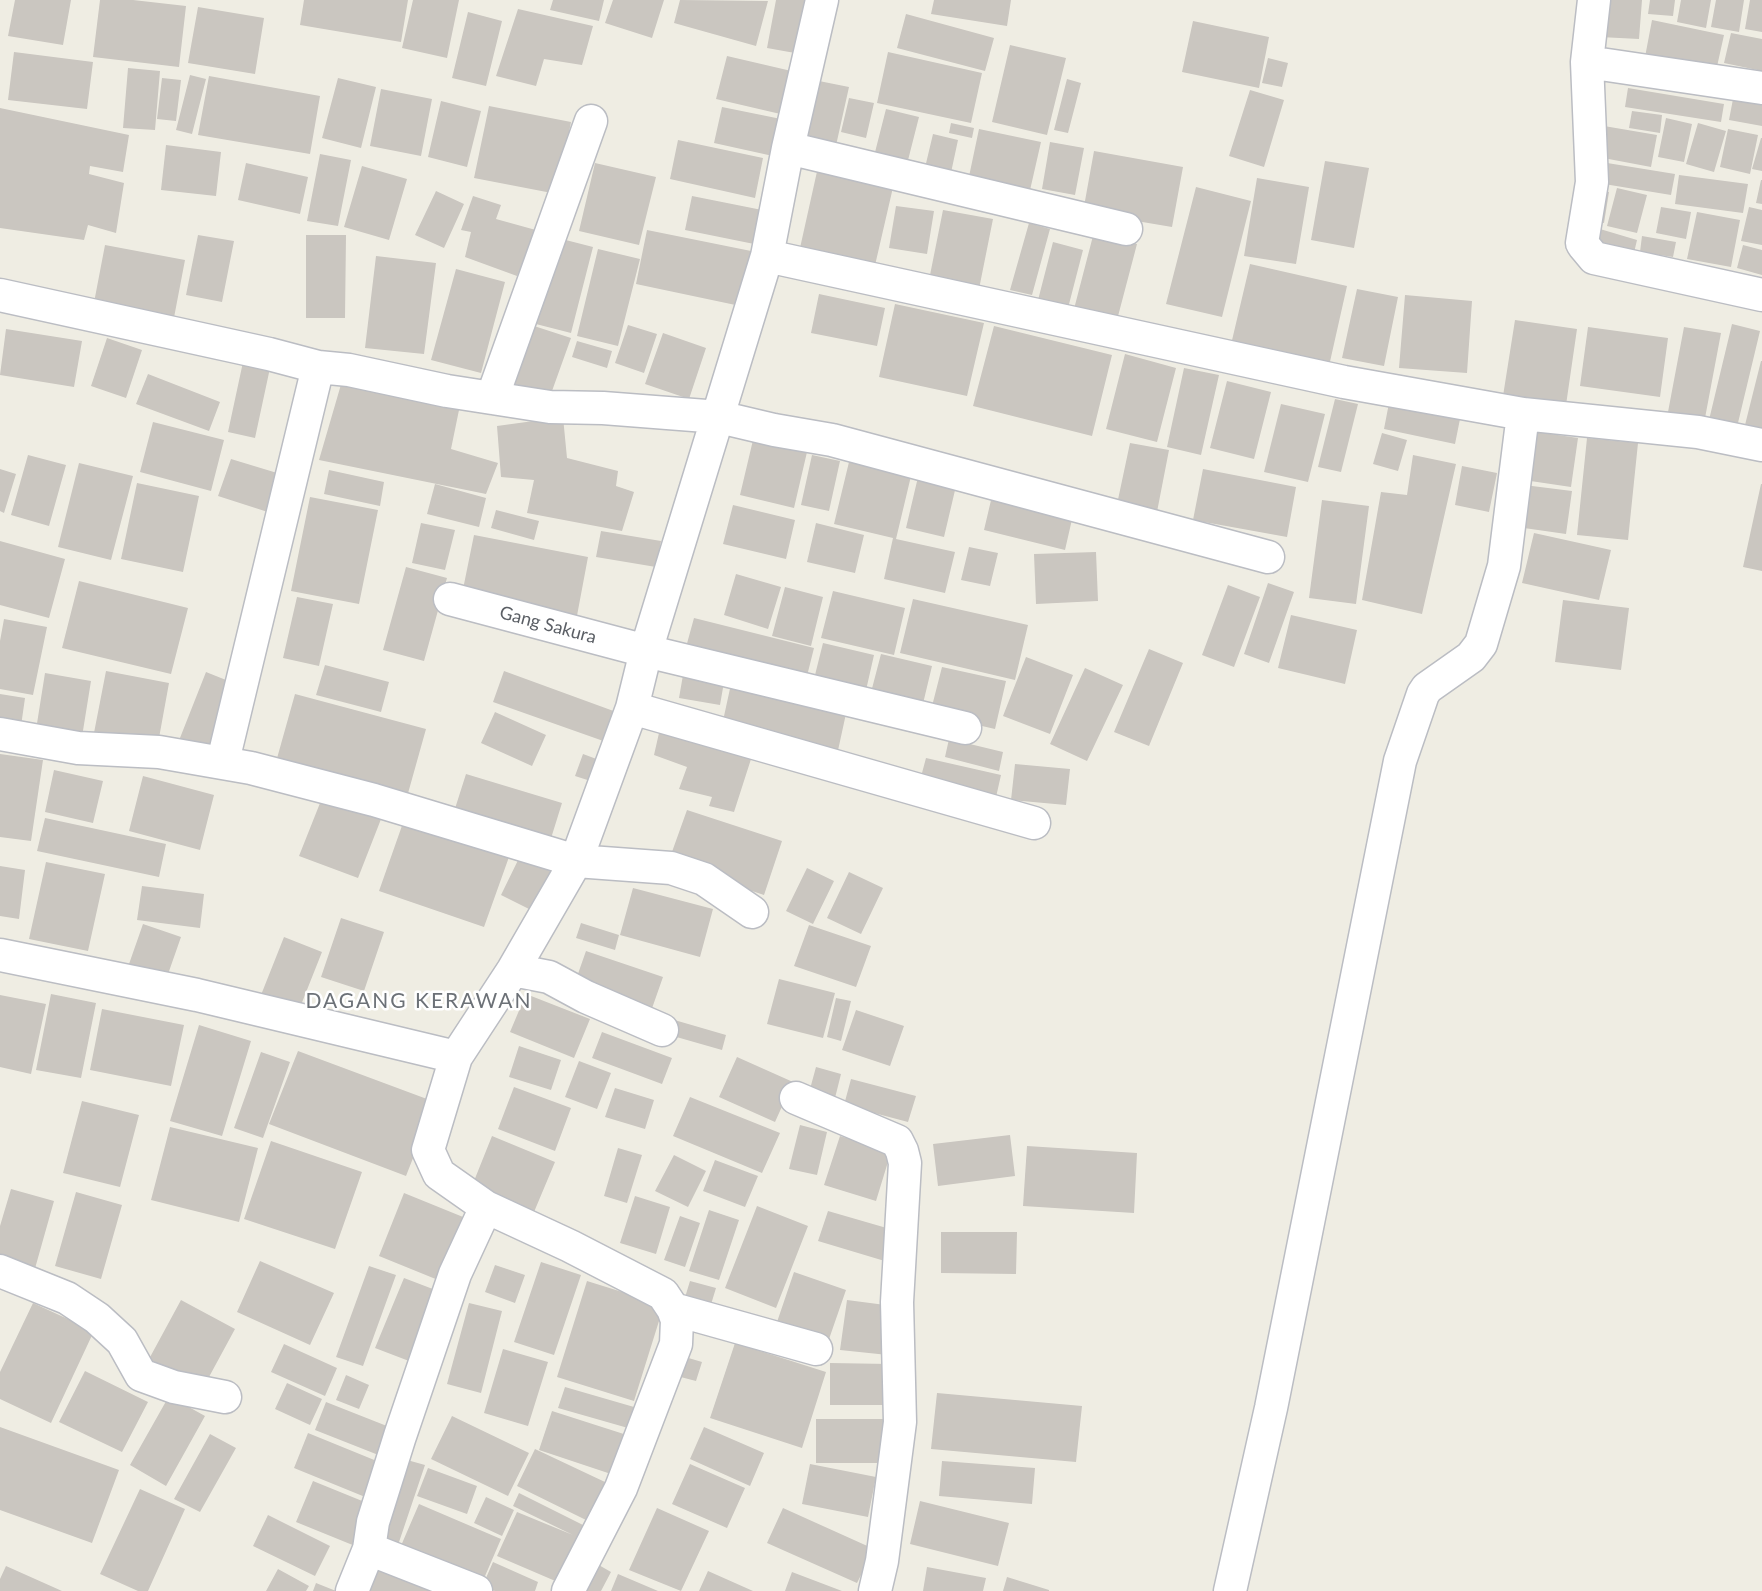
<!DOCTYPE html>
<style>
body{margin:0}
canvas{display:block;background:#efede3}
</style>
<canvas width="1762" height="1591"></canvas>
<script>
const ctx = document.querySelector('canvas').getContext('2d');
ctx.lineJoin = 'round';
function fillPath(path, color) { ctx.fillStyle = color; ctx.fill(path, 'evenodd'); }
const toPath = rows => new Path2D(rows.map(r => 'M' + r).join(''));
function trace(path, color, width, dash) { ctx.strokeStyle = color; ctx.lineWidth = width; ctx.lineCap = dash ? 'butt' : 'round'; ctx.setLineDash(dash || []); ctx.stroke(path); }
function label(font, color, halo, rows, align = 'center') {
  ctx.font = font + ' Lato,sans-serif'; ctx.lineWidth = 5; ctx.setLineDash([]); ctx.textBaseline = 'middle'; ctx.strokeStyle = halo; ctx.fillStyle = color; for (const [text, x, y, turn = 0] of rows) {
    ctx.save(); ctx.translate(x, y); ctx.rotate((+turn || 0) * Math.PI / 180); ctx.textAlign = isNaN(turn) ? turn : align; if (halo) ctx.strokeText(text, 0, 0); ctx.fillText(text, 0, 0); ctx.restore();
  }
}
fillPath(toPath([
 [15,0,71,0,63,45,8,36],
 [100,0,133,0,186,6,179,67,93,57],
 [304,0,408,0,401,42,300,25],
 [413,0,459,0,447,58,402,48],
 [553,0,604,0,599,21,550,10],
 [613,0,664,0,652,38,605,23],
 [680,0,768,1,756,46,674,23],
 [776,0,817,0,806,55,767,48],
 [934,0,1011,0,1007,26,931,14],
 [1603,0,1642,0,1639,39,1600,37],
 [1650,0,1675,0,1673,16,1648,14],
 [1681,0,1711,0,1706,28,1677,22],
 [1716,0,1744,0,1739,32,1711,27],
 [1750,0,1762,0,1762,32,1745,29],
 [198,7,264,18,255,74,188,63],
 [518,9,593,26,582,65,544,59,536,86,496,76],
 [468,12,502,21,486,86,452,78],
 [906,14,994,38,985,71,897,48],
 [1652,20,1724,35,1716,71,1645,57],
 [1193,21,1269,37,1259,88,1182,72],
 [1731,33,1762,39,1762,71,1724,63],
 [1010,45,1066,58,1047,135,992,122],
 [14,52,93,62,87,109,8,100],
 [888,52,982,73,971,123,877,103],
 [727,56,800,73,789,116,716,99],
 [1268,58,1288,63,1282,87,1262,83],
 [128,68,160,71,155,130,123,128],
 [190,75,206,79,192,134,176,130],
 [209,76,320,96,310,154,198,135],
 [162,78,181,80,176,121,157,119],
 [338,78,376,87,361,148,322,138],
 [1067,79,1081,83,1068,133,1054,130],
 [819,81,849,87,835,150,805,143],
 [1628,88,1724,104,1721,122,1625,107],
 [381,89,432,99,421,156,370,146],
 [1250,90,1284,100,1264,167,1229,156],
 [849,98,874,103,866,138,841,132],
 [1733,99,1762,105,1762,126,1729,120],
 [441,101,481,111,467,167,428,157],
 [489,106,571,122,557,194,474,178],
 [722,107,791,121,782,158,714,143],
 [0,108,129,135,123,172,90,166,89,174,124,183,116,233,88,225,84,240,0,228],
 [886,109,919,117,905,172,872,164],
 [1632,111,1662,115,1660,133,1629,128],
 [1666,118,1692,124,1684,162,1658,157],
 [951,123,974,128,972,138,949,133],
 [1698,123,1726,131,1714,172,1686,164],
 [1604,126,1657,135,1651,167,1598,157],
 [979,129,1041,142,1028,199,967,186],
 [1728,129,1758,135,1750,174,1720,167],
 [933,134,958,140,949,182,923,176],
 [1761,138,1762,138,1762,171,1752,169],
 [678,140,763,158,755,198,670,179],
 [1050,142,1084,148,1075,195,1042,189],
 [166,145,221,152,216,196,161,190],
 [1094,151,1183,167,1172,227,1083,212],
 [320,154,351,160,338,226,307,221],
 [1325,161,1369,168,1354,248,1311,240],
 [1601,162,1675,174,1671,195,1598,183],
 [246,163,308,177,300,214,238,200],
 [595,163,656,177,639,245,579,231],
 [362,166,407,179,389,240,344,227],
 [818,167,894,183,873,274,798,257],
 [1679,175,1748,184,1743,213,1675,204],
 [1257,178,1309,187,1296,264,1244,256],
 [1761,180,1762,180,1762,204,1756,203],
 [1196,187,1251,201,1222,317,1166,304],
 [1617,188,1647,195,1637,233,1607,226],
 [1594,189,1609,192,1604,223,1589,221],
 [436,191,464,204,444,248,415,235],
 [473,196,501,205,496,219,543,232,526,258,517,276,465,257,471,232,461,230],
 [692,196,772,212,764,246,685,230],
 [896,206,934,211,927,254,889,248],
 [1661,207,1691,212,1686,239,1656,233],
 [1749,207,1762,210,1762,245,1741,241],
 [943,210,993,219,979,289,929,280],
 [1697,212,1740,220,1731,267,1687,259],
 [1029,223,1050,229,1032,295,1010,290],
 [1600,229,1637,240,1633,257,1596,247],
 [647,230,756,252,745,307,636,284],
 [1094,232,1137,244,1117,320,1074,309],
 [198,235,234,241,222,302,186,295],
 [306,235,346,235,345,318,306,318],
 [1642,236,1676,242,1673,257,1640,252],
 [554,237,593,247,571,333,532,323],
 [1053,242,1083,250,1067,312,1037,304],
 [105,245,185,260,172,328,92,313],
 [1743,245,1762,250,1762,275,1737,268],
 [598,249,640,259,618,346,577,336],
 [376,256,436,263,424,354,365,348],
 [1250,264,1347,286,1327,375,1229,353],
 [456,269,505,282,481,373,431,360],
 [1357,289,1398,297,1384,366,1342,358],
 [819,294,885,308,877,346,811,333],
 [1405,295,1472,301,1467,373,1399,368],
 [895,304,984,323,967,396,879,377],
 [1515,320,1577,329,1566,405,1503,396],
 [1732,324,1760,331,1737,427,1709,420],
 [531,325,571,338,547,405,508,391],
 [628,325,657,334,644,373,615,363],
 [994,326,1112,355,1092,436,973,406],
 [1588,327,1668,338,1660,397,1580,386],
 [1684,327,1721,333,1705,418,1668,412],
 [6,329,82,341,74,387,0,375],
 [663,333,706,348,689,399,645,384],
 [107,338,142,350,126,398,91,386],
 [577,341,612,351,607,368,572,357],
 [1125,354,1176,368,1157,442,1106,429],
 [1761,361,1762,361,1762,433,1744,429],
 [243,362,270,368,255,438,228,432],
 [1184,368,1219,375,1201,455,1167,447],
 [148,374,220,402,209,431,136,404],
 [342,381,459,410,451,449,498,463,486,494,319,460],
 [1227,381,1271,392,1254,459,1210,448],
 [1335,399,1358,404,1341,472,1318,467],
 [1389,403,1460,419,1455,444,1384,429],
 [1281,404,1325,414,1308,482,1264,472],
 [563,417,567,458,618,471,616,486,634,492,622,531,527,513,534,480,501,477,497,426],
 [153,422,224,440,211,491,140,472],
 [1524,430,1578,438,1571,487,1517,479],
 [1382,433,1407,440,1398,471,1373,464],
 [1587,438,1638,443,1628,540,1577,535],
 [753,440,807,452,794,508,740,495],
 [1130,443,1169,450,1156,517,1116,509],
 [28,455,66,465,49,526,11,515],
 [812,455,840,461,829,511,801,505],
 [1413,455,1456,464,1422,614,1362,600,1381,492,1407,495],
 [231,459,287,476,274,514,218,496],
 [849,462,911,476,896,539,955,552,945,593,884,579,893,538,834,524],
 [79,463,133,476,111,560,58,547],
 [1462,466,1497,473,1489,512,1455,505],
 [0,469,16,474,4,513,0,511],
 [1203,469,1296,487,1287,537,1193,520],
 [329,470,384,482,380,506,324,494],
 [918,477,956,486,944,537,906,528],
 [137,483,199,496,183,572,121,559],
 [435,484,486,498,479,527,427,514],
 [1516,484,1572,491,1566,534,1510,526],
 [1761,484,1762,484,1762,571,1743,567],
 [992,496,1073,515,1065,550,984,530],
 [310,497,378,510,359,604,291,591],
 [1322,500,1369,506,1356,604,1309,598],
 [733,505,795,520,786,559,723,544],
 [496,510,539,521,534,540,491,528],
 [421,523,455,530,445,570,412,563],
 [816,523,864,535,855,573,807,562],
 [601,531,661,541,656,567,596,557],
 [1534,533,1611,550,1599,600,1522,583],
 [474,535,588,557,576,621,461,599],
 [0,541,65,559,49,618,0,605],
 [969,547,998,553,990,586,961,580],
 [1096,552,1098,601,1036,604,1034,554],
 [406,567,447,578,424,661,383,650],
 [736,574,781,587,768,629,724,615],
 [79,581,188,608,171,674,62,648],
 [1268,583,1294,592,1269,663,1244,654],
 [1228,585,1260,597,1234,667,1202,655],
 [785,587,823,597,811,646,772,636],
 [833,591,905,608,894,655,821,638],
 [297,597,333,604,319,666,283,658],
 [913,599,1028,625,1015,680,900,653],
 [1563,600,1629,608,1621,670,1555,662],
 [1291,615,1357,630,1345,684,1278,668],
 [694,618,814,648,804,688,683,658],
 [4,619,47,627,33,695,0,689,0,641],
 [823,643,874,655,864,699,812,687],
 [1149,649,1183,663,1149,746,1114,732],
 [881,654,932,666,921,712,869,700],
 [1026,657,1073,675,1050,734,1003,716],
 [325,665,389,682,381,712,316,695],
 [942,667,1006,681,995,729,930,714],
 [1085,668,1123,685,1087,761,1050,744],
 [106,671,169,683,157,749,93,738],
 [504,671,619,713,609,743,493,702],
 [206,672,236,684,208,754,178,743],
 [45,673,91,681,81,743,35,736],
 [683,675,724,682,720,705,679,698],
 [731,684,847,709,837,755,721,730],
 [0,694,25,698,20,733,0,731],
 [295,694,426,729,405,804,274,769],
 [495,712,546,735,532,766,481,743],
 [659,733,752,756,734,812,709,806,712,797,679,789,687,767,654,755],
 [949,739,1003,752,999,771,945,757],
 [0,754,43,760,31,841,0,837],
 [583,754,610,764,603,785,575,776],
 [926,758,1001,775,994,806,918,788],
 [1015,764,1070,769,1066,805,1011,800],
 [54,770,103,781,93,823,45,812],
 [466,774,562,803,548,848,452,818],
 [143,776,214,795,200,850,129,831],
 [324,793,383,814,358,878,299,856],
 [687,810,782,841,764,895,668,863],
 [45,818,166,844,159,877,37,851],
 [404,820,509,857,484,927,379,891],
 [522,852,556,869,535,912,501,895],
 [46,862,105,874,88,951,29,939],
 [0,866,25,870,19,919,0,916],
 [807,868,834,881,813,924,786,911],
 [849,872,883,888,861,934,827,918],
 [142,886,204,894,200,928,137,920],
 [633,888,713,909,700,957,620,935],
 [341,918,384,932,364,991,321,977],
 [581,923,619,935,615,950,576,938],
 [143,924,181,937,167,977,129,964],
 [809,925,871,946,856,987,794,966],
 [284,937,322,952,299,1010,261,995],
 [586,951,663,977,650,1014,573,988],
 [779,979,835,993,823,1038,767,1024],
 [51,994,96,1003,81,1078,36,1070],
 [526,994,590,1019,574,1058,510,1032],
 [0,995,46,1004,31,1074,0,1067],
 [836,998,851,1001,841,1041,827,1037],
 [102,1009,184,1025,171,1086,90,1070],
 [856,1010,904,1026,890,1066,842,1050],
 [671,1019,726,1035,722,1050,666,1034],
 [199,1025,251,1041,222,1136,170,1121],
 [602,1032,672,1058,662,1084,592,1058],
 [519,1046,561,1060,551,1090,509,1077],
 [298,1051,435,1102,406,1176,269,1124],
 [261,1052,290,1062,263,1138,234,1128],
 [737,1057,793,1082,775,1122,719,1097],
 [579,1061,611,1073,597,1109,565,1097],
 [816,1067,841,1074,833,1106,807,1100],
 [851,1079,916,1096,908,1122,844,1105],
 [514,1087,571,1108,555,1151,498,1129],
 [615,1088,654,1100,645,1129,605,1117],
 [690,1097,780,1133,762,1173,673,1136],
 [82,1101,139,1115,120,1187,63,1173],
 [800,1125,827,1132,817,1175,789,1169],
 [170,1127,258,1148,239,1222,151,1200],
 [1010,1135,1015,1176,938,1186,933,1144],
 [492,1136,555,1162,534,1212,472,1186],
 [840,1136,891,1152,876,1201,824,1185],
 [271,1141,362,1172,335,1249,244,1219],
 [1027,1146,1137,1153,1134,1213,1023,1206],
 [618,1148,642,1155,627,1203,604,1196],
 [674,1155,706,1171,688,1207,655,1191],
 [715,1160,758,1176,745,1207,703,1191],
 [11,1189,54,1201,34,1272,0,1263,0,1226],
 [76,1192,122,1205,101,1279,55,1266],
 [404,1193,468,1219,443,1282,379,1256],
 [635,1196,670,1207,656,1254,620,1243],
 [757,1206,808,1226,776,1308,725,1288],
 [709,1210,739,1220,719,1280,689,1271],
 [828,1211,897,1231,888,1262,818,1241],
 [680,1216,700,1223,685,1267,664,1260],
 [941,1232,1017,1232,1016,1274,941,1273],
 [260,1261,334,1293,310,1345,237,1312],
 [541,1262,581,1275,554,1355,514,1342],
 [495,1265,525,1275,515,1303,485,1292],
 [369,1266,396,1275,363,1366,336,1357],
 [794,1272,846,1290,828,1342,776,1325],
 [404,1278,438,1291,409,1361,375,1348],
 [587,1281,664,1305,634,1401,557,1377],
 [690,1281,716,1288,709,1311,683,1304],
 [181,1300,235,1329,203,1388,149,1359],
 [847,1300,893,1306,888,1355,840,1350],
 [33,1303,94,1331,51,1423,0,1399,0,1372],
 [469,1303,502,1311,481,1393,447,1384],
 [735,1343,826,1372,802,1448,710,1418],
 [284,1344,337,1368,325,1396,271,1372],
 [503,1349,548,1362,528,1426,484,1413],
 [675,1354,702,1362,696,1381,669,1374],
 [830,1363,890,1364,889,1405,830,1405],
 [85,1371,148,1402,122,1452,59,1422],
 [346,1375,369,1385,359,1409,336,1400],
 [287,1383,322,1399,310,1425,275,1409],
 [565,1387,634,1407,628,1428,558,1408],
 [937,1393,1082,1406,1076,1462,931,1449],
 [169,1396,205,1416,166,1486,130,1465],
 [326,1402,397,1430,386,1458,315,1430],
 [552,1411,630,1436,617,1476,539,1450],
 [452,1416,529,1453,508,1496,431,1459],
 [816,1419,886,1419,885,1463,816,1463],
 [0,1427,119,1470,92,1543,0,1510],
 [704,1427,764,1453,750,1486,690,1459],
 [308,1433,389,1466,375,1501,294,1468],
 [210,1434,236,1448,200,1512,174,1499],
 [535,1449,605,1482,586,1520,517,1486],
 [400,1458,425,1465,397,1548,372,1541],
 [942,1461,1035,1468,1032,1504,939,1496],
 [690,1464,745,1488,727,1528,672,1504],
 [810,1464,876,1477,868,1517,802,1504],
 [428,1468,477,1486,467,1514,417,1496],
 [313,1481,377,1507,360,1548,296,1522],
 [140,1489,185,1509,148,1591,138,1591,100,1574],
 [519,1493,589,1528,560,1583,497,1556,517,1512,573,1535,513,1506],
 [486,1497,514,1510,502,1536,474,1523],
 [920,1501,1009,1523,998,1566,910,1544],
 [419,1504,501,1539,479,1590,397,1555],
 [657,1508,709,1531,681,1591,629,1570],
 [783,1508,874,1549,857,1583,767,1543],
 [268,1515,330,1546,315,1576,253,1546],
 [382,1562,451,1591,369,1591],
 [493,1562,538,1582,535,1591,495,1591,482,1587],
 [597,1564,611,1572,601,1591,583,1591],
 [6,1566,62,1591,0,1591,0,1579],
 [927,1567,986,1578,983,1591,923,1591],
 [278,1569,309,1586,306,1591,266,1591],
 [708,1571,753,1591,699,1591],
 [792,1572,842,1591,785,1591],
 [618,1574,658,1591,611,1591],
 [1007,1577,1049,1590,1049,1591,1003,1591],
 [316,1583,336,1591,313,1591]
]), '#cac6c0');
const minor = toPath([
 [1594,0,1587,62,1592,182,1582,243,1584,246,1594,258,1762,295],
 [1587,62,1762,88],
 [788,148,1126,229],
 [767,256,1344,382,1523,414,1698,432,1762,445],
 [0,295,269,354,318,367,349,370,447,391,550,407,603,408,719,417,774,430,832,440,1268,557],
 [492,398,591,121],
 [450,599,646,651,965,728],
 [632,708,1034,823],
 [0,734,78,748,159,752,251,768,374,800,576,861,671,868,704,879,752,912],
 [223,761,318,367],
 [0,955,197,995,456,1057],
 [513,970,549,977,586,997,662,1030],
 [796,1098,897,1141,902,1151,905,1163,897,1302,900,1422,882,1561,875,1591],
 [0,1271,67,1298,97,1318,122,1341,141,1375,174,1387,225,1397],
 [673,1309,816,1349],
 [369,1549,476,1591],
 [352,1591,369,1549,373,1522,400,1436,455,1274,486,1207],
 [568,1591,621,1488,676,1344,677,1320,673,1309,663,1294,570,1246,486,1207,439,1174,428,1150,456,1057,513,970,576,861,632,708,646,651,767,256,788,148,822,0],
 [1230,1591,1271,1408,1400,761,1423,694,1427,688,1471,657,1481,644,1504,566,1523,414]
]);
trace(minor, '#bbbdc3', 35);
trace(minor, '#fff', 32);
label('18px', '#5b5f65', '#fff', [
 ["Gang Sakura",548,625,15]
]);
ctx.letterSpacing = '2px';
label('21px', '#6c7177', '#fff', [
 ["DAGANG KERAWAN",419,1001]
]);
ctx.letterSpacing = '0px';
</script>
